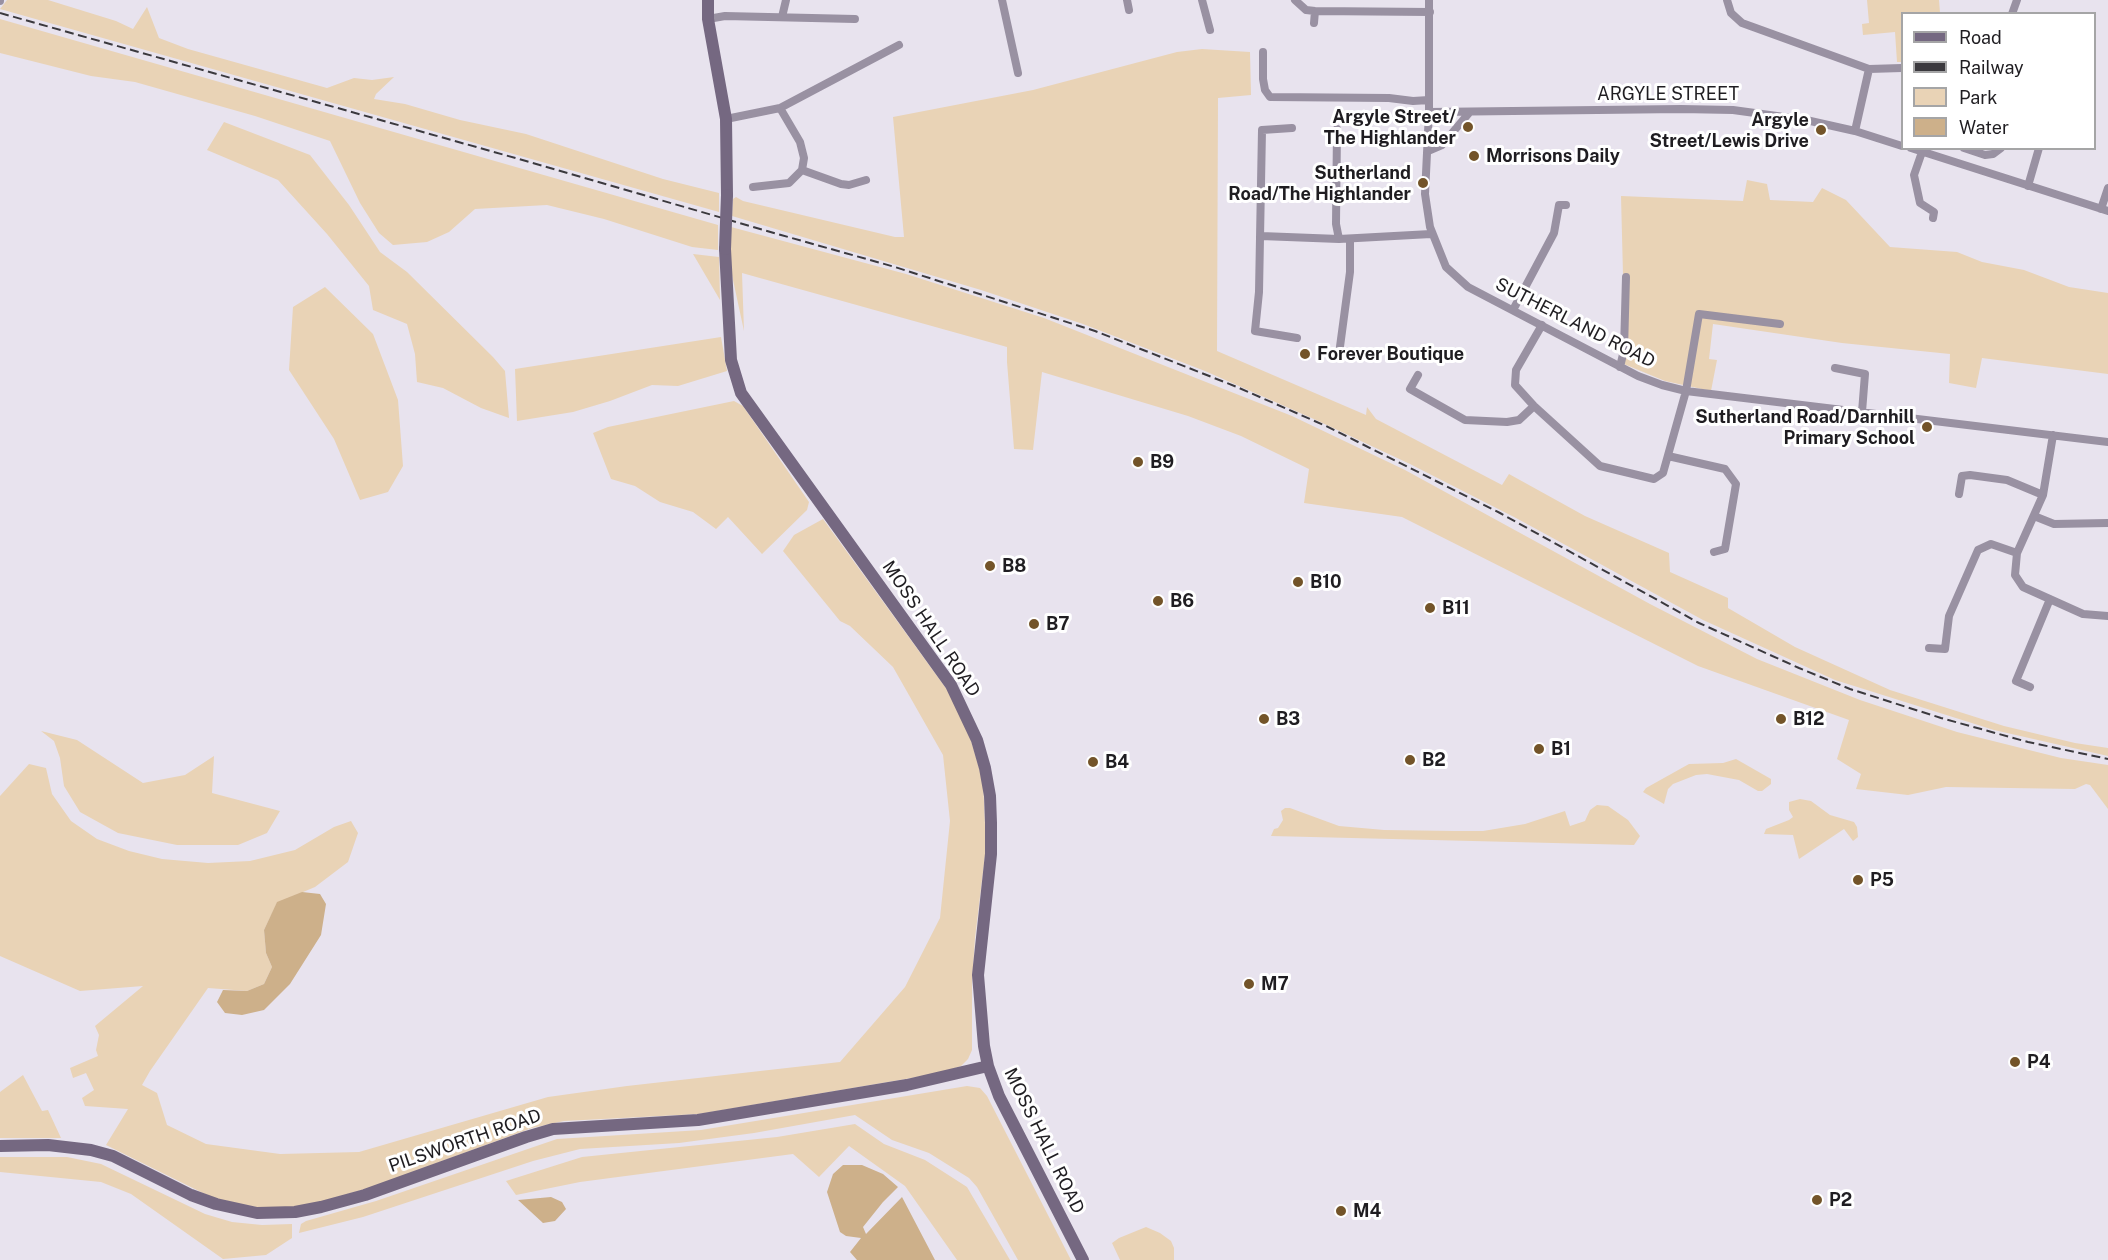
<!DOCTYPE html>
<style>
body{margin:0}
#map{position:relative;width:2108px;height:1260px;overflow:hidden;background:#e8e3ee;font-family:"Public Sans",sans-serif}
canvas{display:block}
.legend{position:absolute;left:1901px;top:12px;width:195px;height:138px;box-sizing:border-box;background:#fff;border:2px solid #a5a5a6;margin:0;padding:8px 10px;list-style:none;font-size:18px;color:#1f1d21}
.legend li{display:flex;align-items:center;gap:12px;height:30px}
.legend b{width:30px;border:2px solid #a5a5a6}
</style>
<div id="map">
<canvas width="2108" height="1260"></canvas>
<ul class="legend">
<li><b style="height:8px;background:#756881"></b>Road</li>
<li><b style="height:8px;background:#3b393e"></b>Railway</li>
<li><b style="height:16px;background:#e9d3b6"></b>Park</li>
<li><b style="height:16px;background:#cdb08a"></b>Water</li>
</ul>
</div>
<script>
const ctx = document.querySelector('canvas').getContext('2d');
ctx.lineJoin = 'round';
function fillPath(path, color) { ctx.fillStyle = color; ctx.fill(path, 'evenodd'); }
const toPath = rows => new Path2D(rows.map(r => 'M' + r).join(''));
function trace(path, color, width, dash) { ctx.strokeStyle = color; ctx.lineWidth = width; ctx.lineCap = dash ? 'butt' : 'round'; ctx.setLineDash(dash || []); ctx.stroke(path); }
function label(font, color, halo, rows, align = 'center') {
  ctx.font = font + ' "Public Sans",sans-serif'; ctx.lineWidth = 6; ctx.setLineDash([]); ctx.textBaseline = 'middle'; ctx.strokeStyle = halo; ctx.fillStyle = color; for (const [text, x, y, turn = 0] of rows) {
    ctx.save(); ctx.translate(x, y); ctx.rotate((+turn || 0) * Math.PI / 180); ctx.textAlign = isNaN(turn) ? turn : align; if (halo) ctx.strokeText(text, 0, 0); ctx.fillText(text, 0, 0); ctx.restore();
  }
}
fillPath(toPath([
 [7,0,48,0,116,21,133,29,147,7,159,38,188,49,327,88,354,78,372,80,394,77,376,94,374,99,405,104,460,120,526,134,663,179,719,193,719,212,0,9],
 [1867,0,1939,0,1940,13,1902,14,1902,62,1897,62,1895,32,1863,35,1862,24,1869,23],
 [0,19,718,225,718,250,692,247,604,219,547,205,475,209,449,232,427,242,393,245,379,233,360,203,330,141,255,116,135,82,91,76,0,53],
 [1202,49,1250,52,1251,95,1218,98,1217,351,1366,415,1367,407,1376,419,1502,485,1509,474,1585,516,1669,553,1670,572,1728,598,1728,608,1795,647,1890,690,2004,726,2075,743,2108,748,2108,756,1994,730,1835,680,1703,620,1516,518,1410,464,1316,420,1205,371,1083,324,981,290,732,216,733,199,736,197,743,201,895,237,904,237,893,117,1033,90,1177,52],
 [224,122,310,155,349,205,380,252,407,272,493,357,505,371,509,418,481,408,443,388,417,382,415,354,407,324,373,310,369,286,327,234,278,180,207,150],
 [1747,180,1767,184,1770,200,1813,202,1822,188,1846,200,1890,247,1957,252,1982,262,2024,270,2069,287,2108,293,2108,374,1982,358,1976,388,1949,383,1950,354,1842,343,1713,324,1709,359,1717,360,1711,391,1665,381,1619,362,1621,351,1623,275,1621,196,1743,201],
 [731,227,906,274,1044,318,1292,416,1405,470,1650,604,1757,659,1860,700,1957,732,2061,758,2108,765,2108,809,2090,785,2086,784,2075,789,1946,787,1908,795,1856,789,1861,774,1837,759,1849,720,1698,666,1402,517,1304,503,1309,469,1241,436,1188,416,1042,372,1033,450,1014,449,1007,362,1007,347,742,273,744,331,730,266],
 [693,254,719,257,720,300],
 [325,287,373,334,398,400,403,466,388,492,360,500,334,439,289,370,293,307],
 [721,337,727,371,678,386,652,385,610,401,573,412,517,421,515,369],
 [734,401,743,406,809,502,807,510,762,554,728,517,716,529,693,512,660,502,635,486,611,479,593,433,608,427],
 [823,519,953,698,967,727,983,781,986,847,975,938,972,982,972,1050,968,1059,961,1066,941,1073,699,1114,564,1121,532,1128,372,1187,320,1202,294,1207,260,1208,213,1198,106,1145,128,1109,85,1106,82,1098,94,1090,86,1073,73,1078,70,1068,98,1056,96,1050,99,1035,95,1026,143,986,80,991,0,956,0,796,29,764,46,768,52,794,71,821,97,839,129,851,162,859,208,863,250,861,295,850,334,827,351,821,358,833,348,862,315,887,277,903,264,930,266,953,272,967,264,984,247,991,208,988,150,1071,142,1085,157,1093,167,1125,206,1144,280,1154,359,1152,548,1097,627,1086,840,1062,905,987,940,918,950,821,943,755,893,667,850,626,840,621,783,551,794,535],
 [41,731,77,740,143,783,185,775,214,756,212,793,280,811,267,833,238,845,177,845,118,833,80,812,64,786,60,758,54,741],
 [1736,759,1771,779,1771,784,1762,791,1758,791,1739,780,1707,774,1696,775,1673,784,1668,789,1664,804,1643,792,1646,788,1689,764,1723,763],
 [1800,799,1811,801,1830,815,1854,822,1857,827,1858,837,1853,841,1844,829,1799,859,1793,835,1764,834,1766,829,1789,820,1793,817,1789,810,1789,802],
 [1597,805,1608,806,1628,820,1640,836,1634,845,1271,836,1274,829,1278,828,1283,820,1281,811,1285,808,1290,808,1339,826,1384,830,1454,831,1483,831,1525,824,1565,811,1570,826,1585,821,1590,810],
 [23,1075,42,1111,48,1110,61,1138,0,1138,0,1092],
 [967,1086,980,1088,987,1096,1071,1260,1018,1260,977,1187,969,1178,929,1153,892,1140,855,1115,754,1133,679,1143,580,1149,533,1161,363,1217,299,1233,301,1224,306,1221,376,1201,557,1139,701,1130],
 [855,1124,884,1144,925,1160,967,1187,1010,1260,957,1260,905,1186,849,1146,819,1177,793,1154,580,1182,516,1195,506,1181,582,1157,777,1137],
 [0,1157,67,1157,101,1164,205,1214,232,1222,262,1225,292,1224,292,1238,266,1255,223,1259,131,1194,101,1182,0,1172],
 [1146,1227,1160,1233,1171,1241,1174,1248,1174,1260,1120,1260,1112,1243,1119,1238]
]), '#e9d3b6');
fillPath(toPath([
 [302,892,320,894,326,904,321,935,290,984,264,1010,242,1015,225,1013,217,1002,223,990,247,991,264,984,272,967,266,953,264,930,277,902],
 [843,1165,862,1165,883,1174,898,1187,883,1202,863,1227,866,1234,902,1197,935,1260,857,1260,850,1252,861,1238,846,1236,840,1232,827,1192,833,1174],
 [551,1197,562,1202,566,1209,555,1221,543,1223,518,1200]
]), '#cdb08a');
trace(toPath([
 [1002,0,1018,73],
 [1127,0,1129,10],
 [1202,0,1210,30],
 [1295,0,1306,10,1315,11,1430,12],
 [1429,0,1429,112,1425,194,1430,227,1446,267,1468,287,1638,376,1662,385,1686,391,2108,442],
 [1727,0,1731,13,1742,23,1869,69,1902,68],
 [0,1,0,0],
 [2012,14,2017,0],
 [782,17,786,0],
 [708,19,725,16,855,19],
 [1314,23,1315,11],
 [1263,52,1263,79,1265,90,1270,97,1389,98,1413,101,1429,100],
 [1429,112,1681,109,1733,110,1806,120,1855,131,1902,146],
 [726,119,780,108,899,45],
 [1292,128,1262,130,1259,292,1255,331,1297,338],
 [1337,129,1336,224,1339,239],
 [1855,131,1869,69],
 [1911,148,2108,211],
 [1964,148,1985,155,1993,154,2001,148],
 [1428,151,1442,145,1469,113],
 [1922,152,1914,175,1920,203,1934,212,1933,218],
 [802,170,841,184,849,185,866,180],
 [2028,186,2039,148],
 [753,187,789,183,802,170,804,158,800,142,780,108],
 [2101,209,2108,188],
 [1261,236,1339,239,1431,234],
 [1513,310,1554,233,1559,205,1566,205],
 [1542,325,1516,370,1515,385,1534,406,1600,466,1654,479,1663,473,1686,391,1699,314,1780,324],
 [1325,352,1339,354,1350,272,1350,239],
 [1620,367,1624,350,1626,277],
 [1835,368,1865,374,1862,412],
 [1418,375,1410,389,1465,420,1507,422,1519,420,1534,406],
 [2053,435,2043,495,2017,553,2015,575,2023,587,2083,614,2108,616],
 [1668,456,1725,469,1736,484,1725,549,1714,552],
 [1959,494,1962,476,1970,475,2007,480,2043,495],
 [2034,516,2054,524,2108,523],
 [1929,648,1945,649,1949,616,1978,550,1991,544,2017,553],
 [2030,687,2016,681,2050,599]
]), '#9991a2', 8);
trace(toPath([
 [708,0,708,19,726,119,727,195],
 [725,249,731,360,741,393,951,685,977,740,985,768,990,796,991,823,991,854,978,975,984,1046,988,1066,999,1096,1083,1260],
 [0,1146,48,1145,91,1150,113,1156,191,1195,216,1204,257,1213,295,1212,321,1207,365,1195,526,1137,553,1129,698,1120,907,1085,988,1066]
]), '#756881', 12);
trace(toPath([
 [0,13,526,161,781,235,895,267,1095,331,1237,387,1326,426,1500,513,1699,623,1799,668,1850,689,1941,718,2028,742,2108,759]
]), '#3b393e', 2, [9, 4.5]);
trace(toPath([
 [725,249,727,195]
]), '#756881', 12);
for (const [x, y, r, color] of [
 [1468,127,6,"#735429"],
 [1821,130,6,"#735429"],
 [1474,156,6,"#735429"],
 [1423,183,6,"#735429"],
 [1305,354,6,"#735429"],
 [1927,427,6,"#735429"],
 [1138,462,6,"#735429"],
 [990,566,6,"#735429"],
 [1298,582,6,"#735429"],
 [1158,601,6,"#735429"],
 [1430,608,6,"#735429"],
 [1034,624,6,"#735429"],
 [1264,719,6,"#735429"],
 [1781,719,6,"#735429"],
 [1539,749,6,"#735429"],
 [1410,760,6,"#735429"],
 [1093,762,6,"#735429"],
 [1858,880,6,"#735429"],
 [1249,984,6,"#735429"],
 [2015,1062,6,"#735429"],
 [1817,1200,6,"#735429"],
 [1341,1211,6,"#735429"]
]) { const dot = new Path2D(); dot.arc(x, y, r, 0, 2 * Math.PI); ctx.fillStyle = color; ctx.fill(dot); trace(dot, '#fff', 2); }
label('18px', '#1f1d21', '#fff', [
 ["ARGYLE STREET",1668,94],
 ["SUTHERLAND ROAD",1575,323,27],
 ["MOSS HALL ROAD",931,629,56],
 ["PILSWORTH ROAD",465,1141,-19],
 ["MOSS HALL ROAD",1044,1141,64]
]);
label('bold 18px', '#1f1d21', '#fff', [
 ["Argyle Street/",1456,117,"right"],
 ["The Highlander",1456,138,"right"],
 ["Argyle",1809,120,"right"],
 ["Street/Lewis Drive",1809,141,"right"],
 ["Morrisons Daily",1486,156],
 ["Sutherland",1411,173,"right"],
 ["Road/The Highlander",1411,194,"right"],
 ["Forever Boutique",1317,354],
 ["Sutherland Road/Darnhill",1915,417,"right"],
 ["Primary School",1915,438,"right"],
 ["B9",1150,462],
 ["B8",1002,566],
 ["B10",1310,582],
 ["B6",1170,601],
 ["B11",1442,608],
 ["B7",1046,624],
 ["B3",1276,719],
 ["B12",1793,719],
 ["B1",1551,749],
 ["B2",1422,760],
 ["B4",1105,762],
 ["P5",1870,880],
 ["M7",1261,984],
 ["P4",2027,1062],
 ["P2",1829,1200],
 ["M4",1353,1211]
], 'left');
</script>
